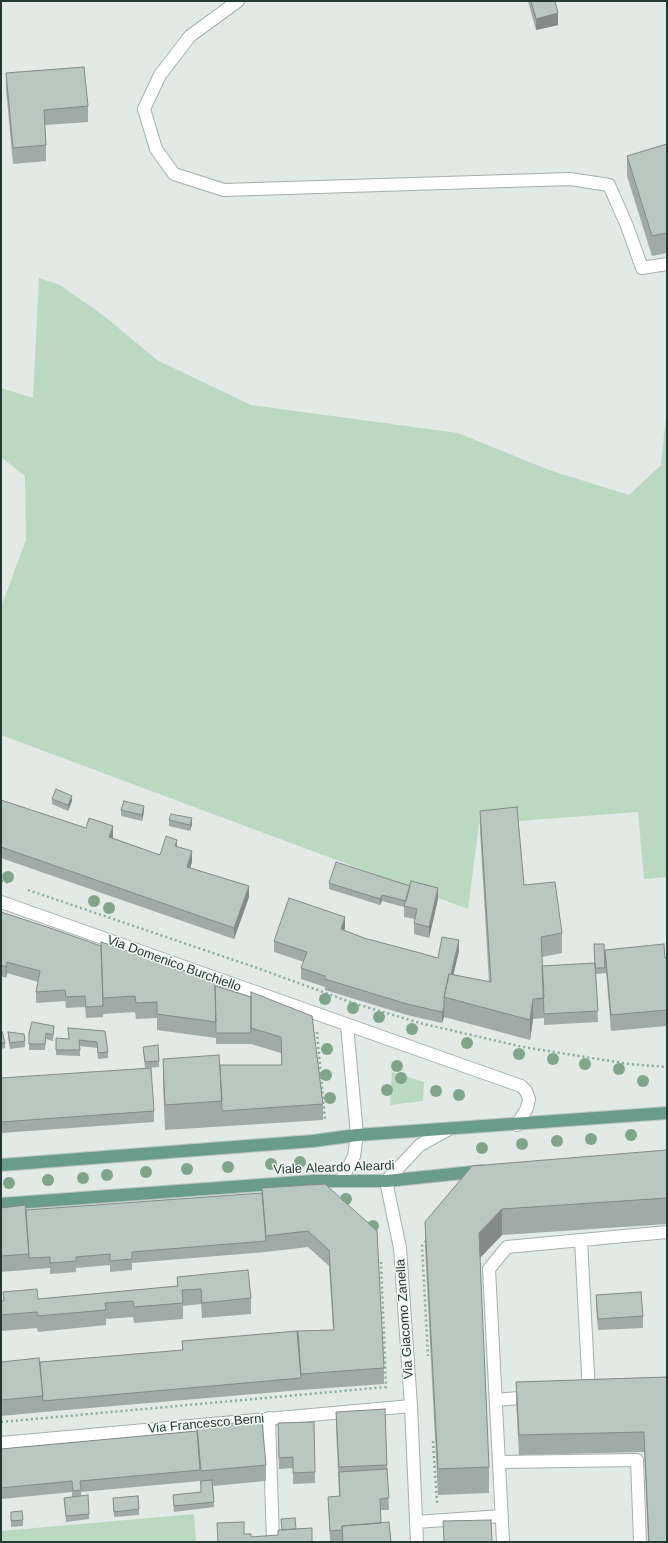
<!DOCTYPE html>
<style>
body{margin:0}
#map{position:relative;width:668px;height:1543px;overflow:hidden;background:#e1eae5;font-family:Helvetica,sans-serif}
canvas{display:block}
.frame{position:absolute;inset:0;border:2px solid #233931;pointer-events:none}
</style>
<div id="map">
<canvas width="668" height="1543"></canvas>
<div class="frame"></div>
</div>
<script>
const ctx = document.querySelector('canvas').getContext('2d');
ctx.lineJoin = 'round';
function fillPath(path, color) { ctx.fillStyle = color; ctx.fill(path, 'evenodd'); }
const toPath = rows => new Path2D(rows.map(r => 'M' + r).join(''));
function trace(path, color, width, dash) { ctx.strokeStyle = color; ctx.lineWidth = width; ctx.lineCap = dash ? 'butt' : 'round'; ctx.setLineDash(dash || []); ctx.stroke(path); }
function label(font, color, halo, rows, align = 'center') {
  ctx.font = font + ' Helvetica,sans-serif'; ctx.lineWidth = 3; ctx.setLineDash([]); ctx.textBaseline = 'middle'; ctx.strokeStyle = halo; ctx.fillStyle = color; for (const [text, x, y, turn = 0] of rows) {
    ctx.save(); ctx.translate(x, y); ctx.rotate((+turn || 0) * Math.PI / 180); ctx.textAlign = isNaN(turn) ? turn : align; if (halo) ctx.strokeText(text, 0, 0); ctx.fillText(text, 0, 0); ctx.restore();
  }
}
fillPath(toPath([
 [39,278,60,285,104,316,157,360,251,405,458,433,549,470,629,495,661,465,667,406,667,877,644,879,638,812,479,824,468,909,1,735,1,607,26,540,25,476,1,457,1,388,33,398],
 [392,1072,424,1082,423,1101,390,1105],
 [194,1514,196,1542,1,1542,1,1531]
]), '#bbd9c0');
const minor = toPath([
 [238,1,190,36,160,75,144,109,156,149,174,174,224,190,570,179,609,185,627,226,642,268,667,264],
 [1,902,521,1086,526,1091,529,1099,527,1108,517,1125],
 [341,1181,354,1156,357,1135,347,1025],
 [581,1240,589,1393,585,1393],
 [496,1400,531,1397],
 [269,1418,273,1542],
 [1,1443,411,1406],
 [499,1462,637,1460,640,1542],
 [416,1522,502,1516],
 [417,1542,411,1406,400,1248,386,1181,420,1145,449,1129],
 [503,1542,489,1269,507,1247,667,1232]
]);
const major = toPath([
 [1,1165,313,1141,357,1135,667,1113],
 [1,1204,314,1181,386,1181,482,1171]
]);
trace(minor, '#a4b1ab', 14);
trace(major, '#bdc4c1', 14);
trace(toPath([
 [1,881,8,883],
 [28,890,260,969,353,1003,420,1023,523,1047,629,1064,667,1067],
 [317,1032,325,1121],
 [426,1241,422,1246,428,1356],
 [1,1422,386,1387,381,1262],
 [433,1441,437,1503]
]), '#84ab9b', 2.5, [2, 3]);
trace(minor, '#fff', 12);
trace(major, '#699c8a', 12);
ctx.fillStyle = '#80a58b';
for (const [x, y] of [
 [8,877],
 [94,901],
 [109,908],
 [325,999],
 [353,1008],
 [379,1017],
 [412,1029],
 [467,1043],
 [327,1049],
 [519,1054],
 [553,1059],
 [585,1064],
 [397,1066],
 [619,1069],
 [326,1075],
 [401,1078],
 [643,1081],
 [387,1090],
 [436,1091],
 [459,1095],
 [330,1098],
 [631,1135],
 [591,1139],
 [557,1141],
 [522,1144],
 [482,1148],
 [300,1162],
 [271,1164],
 [228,1167],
 [187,1169],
 [146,1172],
 [107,1175],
 [83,1178],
 [48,1180],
 [9,1183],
 [346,1199],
 [373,1226]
]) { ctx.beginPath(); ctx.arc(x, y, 6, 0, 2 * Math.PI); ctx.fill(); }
fillPath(toPath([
 [528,1,555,1,558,25,536,30],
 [6,73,88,106,88,122,45,125,46,145,46,161,13,164,6,89],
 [667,144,667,253,652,256,627,176,627,156],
 [1,791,1,800,113,837,113,838,160,855,177,846,192,862,190,868,249,897,234,939,1,858],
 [52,799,72,801,68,811,52,804],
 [121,810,144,811,142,821,121,816],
 [480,811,524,885,562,933,562,953,542,957,542,966,594,963,605,956,667,957,667,1026,611,1031,606,971,606,973,596,974,598,1022,544,1025,544,1018,533,1019,530,1040,444,1017,442,1023,407,1015,325,990,325,987,301,979,301,968,304,962,274,952,274,941,345,928,344,930,364,938,438,958,459,951,453,974,489,982,480,831],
 [169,820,192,824,190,831,169,826],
 [329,883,438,899,429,938,414,934,414,923,415,919,404,917,404,907,382,901,380,905,329,889],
 [1,912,215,986,312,1016,323,1104,323,1120,165,1130,163,1085,163,1059,220,1065,281,1065,281,1053,251,1044,216,1044,216,1038,157,1030,157,1018,136,1019,135,1012,103,1014,103,1017,86,1018,85,1007,66,1008,65,1001,36,1003,36,992,38,982,7,973,6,978,1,976],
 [54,1026,53,1041,46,1039,45,1050,29,1050,29,1033],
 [1,1031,5,1043,5,1048,1,1049],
 [105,1031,108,1052,108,1058,98,1059,97,1048,80,1046,80,1056,56,1055,56,1038,69,1039],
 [8,1032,25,1041,25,1047,10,1049,8,1038],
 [143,1047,159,1061,159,1067,145,1068],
 [1,1078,154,1111,154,1122,1,1133],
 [667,1150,667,1224,502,1235,480,1258,489,1467,489,1493,438,1495,425,1248,425,1222],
 [325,1184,384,1368,384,1384,301,1390,43,1412,1,1416,1,1362,40,1362,182,1350,182,1341,333,1330,329,1266,308,1247,266,1252,132,1263,132,1270,110,1272,110,1265,76,1268,76,1272,50,1274,50,1268,1,1272,1,1208,26,1210,262,1193,262,1188],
 [177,1277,251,1298,251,1314,202,1318,201,1304,183,1306,183,1319,134,1323,133,1317,106,1319,106,1325,38,1332,37,1328,1,1331,1,1301,3,1301,3,1292,38,1299,177,1286],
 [596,1295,643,1316,643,1328,598,1330,596,1306],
 [667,1377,667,1542,648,1542,644,1452,519,1455,516,1402,516,1382],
 [336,1412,387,1465,389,1510,381,1510,381,1523,391,1542,342,1542,342,1541,330,1542,328,1497,339,1496,336,1428],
 [278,1423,315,1472,315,1483,293,1484,293,1468,279,1469],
 [197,1426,266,1465,266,1481,213,1486,214,1507,174,1512,173,1495,201,1492,200,1481,81,1492,81,1496,89,1514,89,1519,66,1522,64,1498,72,1497,72,1492,1,1499,1,1449,197,1431],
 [113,1498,139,1509,139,1515,114,1517],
 [11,1512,23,1520,23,1526,11,1527]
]), '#9faba6');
fillPath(toPath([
 [558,13,558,25,536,30,536,19],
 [72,796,72,801,68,811,68,805],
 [144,806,144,811,142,821,142,815],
 [192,818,192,824,190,831,190,825],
 [113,826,113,837,109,848,109,837],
 [177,840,177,851,175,846],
 [192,851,192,862,187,878,187,867],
 [249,886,249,897,234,939,234,928],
 [438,888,438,899,429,938,429,927],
 [382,895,382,901,380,905,380,899],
 [345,917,345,928,341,940,341,929],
 [459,940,459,951,448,998,446,998],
 [7,962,7,973,6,978,6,967],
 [533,999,533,1019,530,1040,530,1020],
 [444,1007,444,1017,442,1023,442,1012],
 [502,1209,502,1235,479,1259,479,1233]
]), '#828b87');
const building = toPath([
 [531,1,555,1,558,13,536,19,531,1],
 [84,67,88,106,44,110,46,145,13,148,6,73,84,67],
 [667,144,667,233,652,236,627,156,667,144],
 [56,789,72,796,68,805,52,799,56,789],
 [1,800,86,828,89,818,113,826,109,837,160,855,166,836,177,840,175,846,192,851,187,867,249,886,234,928,1,847,1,800],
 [124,801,144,806,142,815,121,810,124,801],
 [517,807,524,885,555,882,562,933,541,937,544,998,533,999,530,1020,444,997,449,974,491,982,480,811,517,807],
 [171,814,192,818,190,825,169,820,171,814],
 [336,862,410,886,406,901,382,895,380,899,329,883,336,862],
 [411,881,438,888,429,927,414,923,417,909,404,906,411,881],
 [289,898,345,917,341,929,364,938,420,953,438,958,442,937,459,940,451,974,449,974,444,997,444,1007,442,1012,407,1004,325,979,325,976,301,968,307,952,274,941,289,898],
 [1,912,53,929,101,946,103,1006,86,1007,85,996,66,997,65,990,36,992,40,971,7,962,6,967,1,965,1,912],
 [101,942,215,981,216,1022,157,1014,157,1002,136,1003,135,996,103,998,101,942],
 [594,944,604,944,605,968,595,968,594,944],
 [664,944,665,958,667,957,667,1010,611,1015,605,950,664,944],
 [595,963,598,1011,544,1014,542,966,595,963],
 [215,986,251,997,251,1033,216,1033,215,986],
 [251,992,312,1016,323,1104,222,1111,220,1065,282,1065,281,1037,251,1028,251,992],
 [32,1022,54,1026,53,1035,46,1033,45,1044,29,1044,29,1033,32,1022],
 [68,1028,105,1031,108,1052,98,1053,97,1042,79,1040,80,1050,56,1050,56,1038,69,1039,68,1028],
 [1,1031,2,1031,5,1043,1,1043,1,1031],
 [8,1032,24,1034,25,1041,10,1043,8,1032],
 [158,1045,159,1061,145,1062,143,1047,158,1045],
 [219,1055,222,1101,165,1105,163,1059,219,1055],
 [151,1068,154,1111,1,1122,1,1078,151,1068],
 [667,1150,667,1198,502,1209,479,1233,489,1467,438,1469,425,1222,472,1166,667,1150],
 [325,1184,377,1231,384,1368,301,1374,298,1331,334,1330,329,1250,308,1231,266,1236,262,1188,325,1184],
 [262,1193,266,1241,132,1252,132,1259,110,1261,110,1254,76,1257,76,1261,50,1263,50,1257,29,1258,26,1210,262,1193],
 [25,1205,29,1254,1,1256,1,1208,25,1205],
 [248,1270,251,1298,202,1303,201,1289,182,1290,183,1303,134,1307,133,1301,105,1303,106,1310,38,1316,37,1312,1,1315,1,1301,4,1301,3,1292,37,1289,38,1299,178,1286,177,1277,248,1270],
 [641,1292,643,1316,598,1319,596,1295,641,1292],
 [297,1331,301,1378,43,1401,40,1362,183,1350,182,1341,297,1331],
 [39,1358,43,1396,1,1400,1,1362,39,1358],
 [667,1377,667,1542,649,1542,644,1432,519,1435,516,1382,667,1377],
 [385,1409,387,1465,339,1467,336,1412,385,1409],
 [262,1421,266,1465,201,1471,197,1426,262,1421],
 [314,1422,315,1472,293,1473,293,1457,279,1458,278,1423,314,1422],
 [197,1431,200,1470,80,1481,81,1490,73,1491,72,1481,1,1488,1,1449,197,1431],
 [387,1469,389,1498,380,1499,381,1523,342,1526,342,1530,330,1531,328,1497,340,1496,339,1472,387,1469],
 [212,1480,214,1502,174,1506,173,1495,201,1492,201,1481,212,1480],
 [88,1495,89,1514,66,1516,64,1498,88,1495],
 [138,1496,139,1509,114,1512,113,1498,138,1496],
 [22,1511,23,1520,11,1521,11,1512,22,1511],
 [295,1518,296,1529,282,1530,281,1519,295,1518],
 [491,1520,492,1542,444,1542,443,1521,491,1520],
 [244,1522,244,1534,251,1534,251,1537,278,1535,278,1530,312,1528,312,1542,218,1542,217,1523,244,1522],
 [389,1522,391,1542,343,1542,342,1526,389,1522]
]);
fillPath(building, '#b9c7c1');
trace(building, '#828b87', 1);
label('13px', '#233931', '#f1f7f3', [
 ["Via Domenico Burchiello",174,964,20],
 ["Viale Aleardo Aleardi",334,1168,-2],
 ["Via Giacomo Zanella",405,1319,-94],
 ["Via Francesco Berni",206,1424,-5]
]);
</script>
